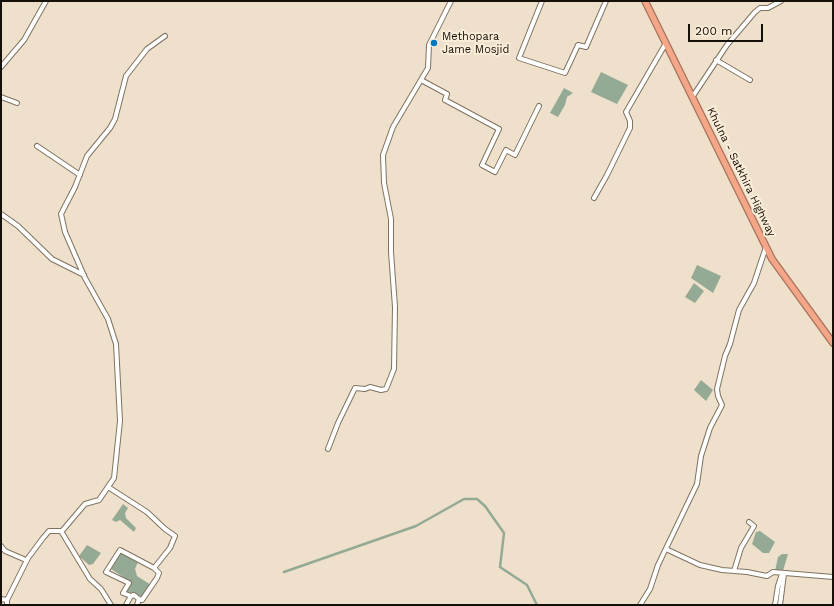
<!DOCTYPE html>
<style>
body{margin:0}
#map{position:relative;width:834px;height:606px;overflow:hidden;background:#eee0cb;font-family:"Work Sans",sans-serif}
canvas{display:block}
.frame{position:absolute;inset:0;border:2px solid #151009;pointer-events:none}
.scale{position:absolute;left:688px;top:24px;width:75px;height:18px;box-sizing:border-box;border:2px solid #151009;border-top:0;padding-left:5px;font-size:12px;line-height:14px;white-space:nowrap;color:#151009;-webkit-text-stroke:3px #fbedd8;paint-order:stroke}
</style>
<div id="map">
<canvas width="834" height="606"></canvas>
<div class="frame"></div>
<div class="scale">200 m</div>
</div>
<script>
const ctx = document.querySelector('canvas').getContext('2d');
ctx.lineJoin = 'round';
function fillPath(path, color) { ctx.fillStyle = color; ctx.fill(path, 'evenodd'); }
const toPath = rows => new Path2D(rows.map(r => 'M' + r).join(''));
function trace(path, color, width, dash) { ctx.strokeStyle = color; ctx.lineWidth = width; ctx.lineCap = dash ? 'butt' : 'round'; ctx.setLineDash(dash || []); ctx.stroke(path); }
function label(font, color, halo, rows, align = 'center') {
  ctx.font = font + ' "Work Sans",sans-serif'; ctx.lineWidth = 4; ctx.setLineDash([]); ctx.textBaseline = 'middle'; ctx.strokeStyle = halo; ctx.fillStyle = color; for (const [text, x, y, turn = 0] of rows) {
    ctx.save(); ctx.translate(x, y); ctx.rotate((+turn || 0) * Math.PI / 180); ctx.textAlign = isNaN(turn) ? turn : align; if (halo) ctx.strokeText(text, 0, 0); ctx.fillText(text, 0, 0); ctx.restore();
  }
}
fillPath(toPath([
 [601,72,628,85,617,104,591,92],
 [564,88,573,93,567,97,565,105,558,117,550,113],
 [697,265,721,276,713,293,691,278],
 [694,283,704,291,695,303,685,297],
 [701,380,713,390,706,401,694,390],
 [123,504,128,508,125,513,126,518,136,528,134,532,120,520,116,522,112,520],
 [760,531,775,542,769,553,763,553,752,544,756,532],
 [87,545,101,553,93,564,89,565,79,556],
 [120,553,138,562,135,569,137,576,151,585,142,598,126,591,131,582,111,569],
 [782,554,788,554,783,571,782,572,775,571,778,557]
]), '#94aa94');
trace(toPath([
 [284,572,416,526,464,499,477,499,485,506,504,533,500,567,527,585,537,605]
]), '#94aa94', 2.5);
const minor = toPath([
 [542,1,519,58,565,73,578,45,586,47,606,1],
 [716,60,750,80],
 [1,67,24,40,46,1],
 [421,80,447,94,445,100,499,129,482,165,495,172,506,150,515,155,539,106],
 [693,96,727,45,755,12,760,8,768,8,781,1],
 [1,97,17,103],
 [37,146,80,175],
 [594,198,607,175,630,128,630,121,626,112,666,43],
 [1,214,18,226,52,259,84,275],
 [328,449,338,423,355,388,365,389,370,387,381,390,386,389,394,369,395,307,391,252,391,219,384,183,383,155,393,127,428,68,429,45,451,1],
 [108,487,147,512,165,529,175,536,170,548,154,568],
 [61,531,90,579,101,589,111,605],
 [1,546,5,551,26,560],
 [666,549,700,565,722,570,747,572,767,576,773,572,833,577],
 [734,571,741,548,754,526,749,522],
 [1,599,7,600],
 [7,605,7,600,28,558,43,538,49,531,62,531,85,504,99,500,114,478,120,421,116,344,108,319,85,278,65,232,61,214,75,187,87,156,110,128,115,119,126,76,147,49,165,36],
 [126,605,131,596],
 [137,605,139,599,142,600,157,578,159,573,154,568,120,550,106,572,129,583,123,593,131,596,134,595,139,599],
 [640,605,650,589,658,565,697,484,701,456,710,428,722,405,718,396,717,389,725,356,730,344,739,310,754,283,766,247],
 [775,605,778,586,782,574],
 [780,605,784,574]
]);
const highway = toPath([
 [645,1,772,259,833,343]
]);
trace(minor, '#7f7360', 6);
trace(highway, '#a6725c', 8);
trace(minor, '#fff', 4);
trace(highway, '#f4a688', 5.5);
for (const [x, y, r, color] of [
 [434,43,4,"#0278c2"]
]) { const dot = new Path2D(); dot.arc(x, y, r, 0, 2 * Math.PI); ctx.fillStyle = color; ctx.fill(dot); trace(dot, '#fbedd8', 1.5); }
label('11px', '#151009', '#fbedd8', [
 ["Methopara",442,37],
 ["Jame Mosjid",442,50]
], 'left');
label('11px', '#151009', '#fbedd8', [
 ["Khulna - Satkhira Highway",741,172,64]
]);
</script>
